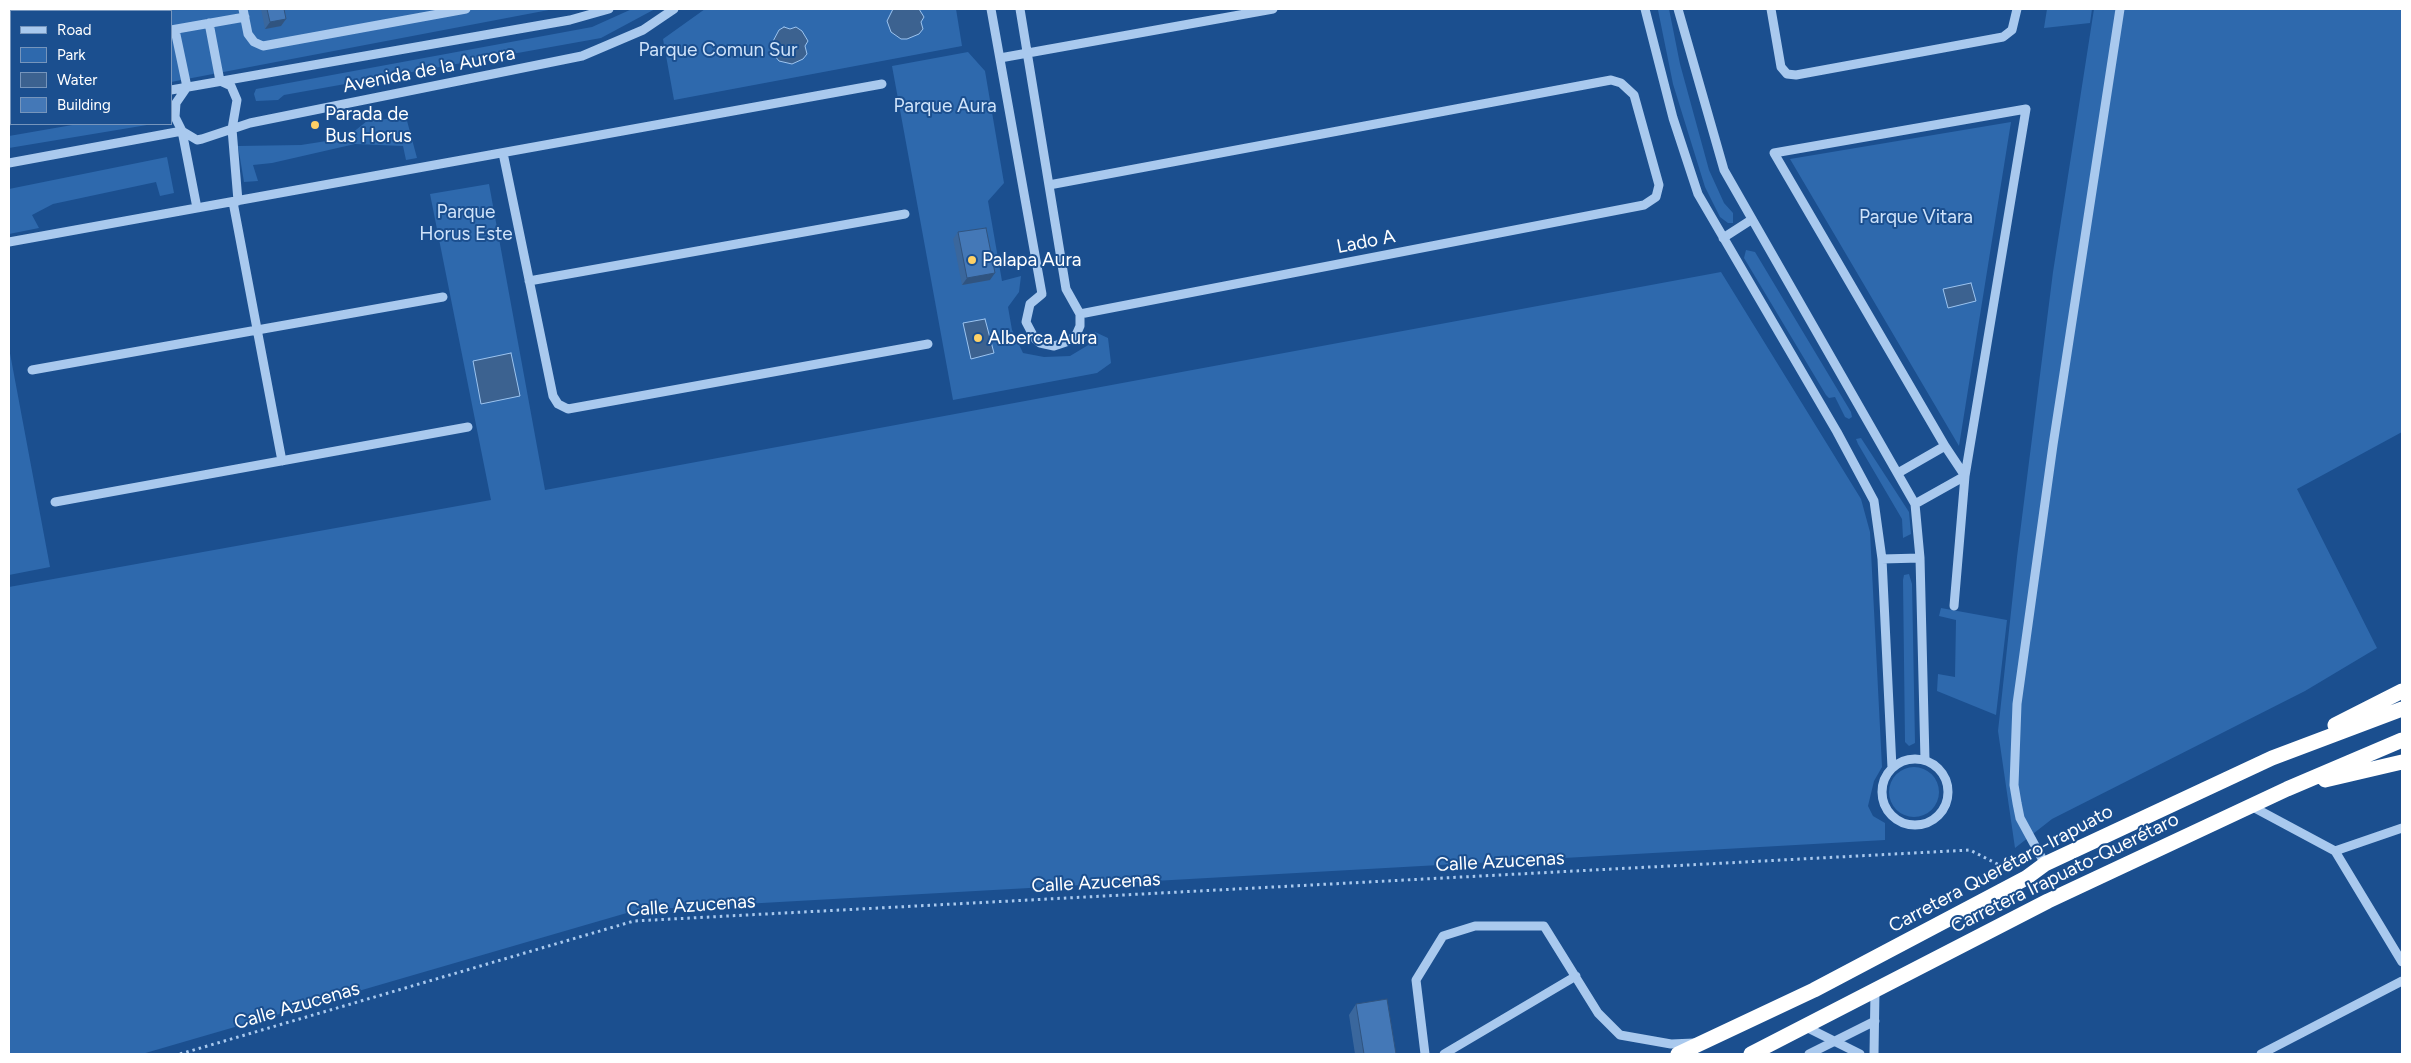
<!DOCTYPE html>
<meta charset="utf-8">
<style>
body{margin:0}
#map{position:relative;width:2411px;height:1063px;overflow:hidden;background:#1b4f8f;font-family:Figtree,sans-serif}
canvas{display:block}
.frame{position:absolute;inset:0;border:10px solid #fff;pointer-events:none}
.legend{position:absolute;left:10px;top:10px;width:162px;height:115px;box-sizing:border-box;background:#1b4f8f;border:1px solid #7695bc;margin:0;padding:6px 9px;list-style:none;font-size:15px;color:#fff}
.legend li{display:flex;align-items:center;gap:10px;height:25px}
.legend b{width:25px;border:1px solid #7695bc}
</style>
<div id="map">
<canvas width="2411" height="1063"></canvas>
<div class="frame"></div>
<ul class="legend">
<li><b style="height:6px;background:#a9c9ee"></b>Road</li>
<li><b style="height:14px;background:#2e69ad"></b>Park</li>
<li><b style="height:14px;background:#3c6290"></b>Water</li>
<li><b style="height:14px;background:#4478b7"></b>Building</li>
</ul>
</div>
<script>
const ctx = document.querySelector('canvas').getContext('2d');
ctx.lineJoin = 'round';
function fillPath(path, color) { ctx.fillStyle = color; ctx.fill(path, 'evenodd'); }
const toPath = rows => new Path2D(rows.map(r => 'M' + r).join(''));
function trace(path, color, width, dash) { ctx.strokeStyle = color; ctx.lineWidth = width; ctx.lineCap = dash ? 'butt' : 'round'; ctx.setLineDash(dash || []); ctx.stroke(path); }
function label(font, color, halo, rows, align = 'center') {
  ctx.font = font + ' Figtree,sans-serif'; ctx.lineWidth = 4; ctx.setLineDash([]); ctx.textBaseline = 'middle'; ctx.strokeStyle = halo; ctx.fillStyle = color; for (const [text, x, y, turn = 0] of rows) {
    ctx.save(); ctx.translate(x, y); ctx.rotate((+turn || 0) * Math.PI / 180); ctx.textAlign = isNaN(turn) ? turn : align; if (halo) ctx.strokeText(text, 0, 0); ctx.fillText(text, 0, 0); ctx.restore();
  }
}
fillPath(toPath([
 [9,9,554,9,171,82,171,11,11,11,11,111,9,111],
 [632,9,655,9,601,38,284,95,278,100,256,101,254,94,256,89,592,27],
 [705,9,956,9,962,46,674,100,663,39],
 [1669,9,1680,64,1709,170,1724,203,1733,213,1733,223,1728,223,1720,217,1705,187,1673,84,1658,10],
 [2047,9,2092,9,2090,23,2044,28],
 [2094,9,2402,9,2402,432,2297,489,2377,648,2305,691,2052,819,2015,848,1998,731,2017,557,2053,272],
 [968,52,985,71,1004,183,988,201,1002,281,1021,276,1019,292,1008,307,1012,330,1023,353,1044,357,1070,356,1090,344,1095,332,1108,338,1111,363,1097,373,953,400,892,66],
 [406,117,417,158,406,160,403,146,355,144,272,163,253,165,258,181,244,182,238,146,301,145,346,138,367,121],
 [2011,122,1959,446,1790,159],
 [78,124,153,124,9,148,9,136],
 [167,157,174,193,160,196,156,182,53,204,32,215,39,228,9,234,9,189],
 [489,184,545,490,1721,272,1861,499,1870,532,1882,767,1874,781,1868,806,1873,816,1885,823,1885,840,637,910,142,1054,9,1054,9,587,491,500,430,194],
 [1746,250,1755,252,1851,412,1852,417,1849,419,1845,417,1835,397,1829,398,1826,395,1744,258],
 [9,348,50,567,9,575],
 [1861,438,1909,512,1911,534,1903,538,1902,519,1858,444,1856,439],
 [1909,574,1912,584,1915,743,1909,746,1905,742,1903,580,1904,575],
 [1941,608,2007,620,1996,715,1937,691,1938,674,1955,677,1956,620,1939,616],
 '1889 792a25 25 0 1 1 50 0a25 25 0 1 1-50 0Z'
]), '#2e69ad');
const water = toPath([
 [893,9,919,9,924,17,921,22,923,29,919,34,907,39,901,39,891,32,887,21,893,9],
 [784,27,790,29,796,27,802,31,808,41,805,46,807,54,803,59,792,64,779,61,775,56,771,45,779,30,784,27],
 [1971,283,1976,301,1948,308,1943,289,1971,283],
 [985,319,994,353,971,359,963,323,985,319],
 [511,353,520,396,481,404,473,361,511,353]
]);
fillPath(water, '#3c6290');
trace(water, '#9cc4f0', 1);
trace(toPath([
 [180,1054,634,921,1970,850,2007,869]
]), '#a9c9ee', 3, [2.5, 4]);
trace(toPath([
 [135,9,135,11],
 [243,9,248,34,254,42,263,46,466,9],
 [991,9,1042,294,1030,304,1026,322,1035,339,1040,343,1054,346,1069,341,1076,335,1080,326,1080,314,1066,289,1020,9],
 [1645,9,1673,118,1698,194,1837,432,1874,501,1882,559,1892,768],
 [1678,9,1724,170,1915,504,1920,558,1925,760],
 [1771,9,1781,67,1787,74,1796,75,2003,37,2012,30,2017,9],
 [86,11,100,9],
 [209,23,220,81,231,86,237,100,232,129,238,201],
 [9,25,11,25],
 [171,30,245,17],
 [175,30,187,87,176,103,175,117,182,131,197,208],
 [1000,58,1273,9],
 [171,90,570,20,609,9],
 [9,121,11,120],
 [503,153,553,396,558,404,568,409,928,344],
 [9,163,182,131,197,140,202,139,250,123,582,56,643,30,674,9],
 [1049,185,1611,80,1621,83,1634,95,1659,185,1656,197,1644,205,1080,314],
 [233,202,282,461],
 [1723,238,1751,220],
 [9,242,882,84],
 [529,281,905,214],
 [32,370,443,297],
 [1945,446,1774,153,2026,109,1965,476,1954,606],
 [1898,473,1945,446,1965,476,1915,504],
 [55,502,468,427],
 [1882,559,1920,558],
 '1882 792a33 33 0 1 1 66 0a33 33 0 1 1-66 0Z',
 [2251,806,2335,851,2402,962],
 [2335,851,2402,828],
 [2045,864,2020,818,2017,803,2014,785,2017,704,2053,445,2120,9],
 [1806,1027,1860,1054],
 [1425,1054,1416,980,1443,936,1475,926,1544,926,1598,1013,1620,1035,1671,1044,1694,1043],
 [1444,1054,1576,976],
 [1809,1054,1875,1021],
 [1874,1054,1875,991],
 [2261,1054,2402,981]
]), '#a9c9ee', 9);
trace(toPath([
 [2335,725,2402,691],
 [2325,780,2402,762],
 [1678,1054,1814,990,2026,878,2045,864,2272,758,2402,709],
 [1751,1054,2048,901,2287,789,2402,740]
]), '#fff', 15);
fillPath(toPath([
 [261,9,284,9,286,19,281,26,265,29],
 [958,232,990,280,962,285,953,239],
 [1356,1004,1396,1054,1355,1054,1349,1015]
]), '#3a679d');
fillPath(toPath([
 [286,19,281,26,265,29,270,22],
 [995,273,990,280,962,285,967,278]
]), '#305480');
const building = toPath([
 [267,9,284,9,286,19,270,22,267,9],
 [986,228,995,273,967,278,958,232,986,228],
 [1387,999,1396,1054,1364,1054,1356,1004,1387,999]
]);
fillPath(building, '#4478b7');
trace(building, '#305480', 1);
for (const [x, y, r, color] of [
 [315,125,5,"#ffd166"],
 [972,260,5,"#ffd166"],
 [978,338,5,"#ffd166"]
]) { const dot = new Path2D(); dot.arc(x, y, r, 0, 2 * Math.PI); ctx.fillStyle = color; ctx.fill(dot); trace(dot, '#1b4f8f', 2); }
label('19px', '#cfe3fa', '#1b4f8f', [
 ["Parque Comun Sur",718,50],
 ["Parque Aura",945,106],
 ["Parque",466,212],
 ["Horus Este",466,234],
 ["Parque Vitara",1916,217]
]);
label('19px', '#fff', '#1b4f8f', [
 ["Avenida de la Aurora",429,70,-11],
 ["Lado A",1366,242,-11],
 ["Calle Azucenas",1500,862,-3],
 ["Carretera Querétaro-Irapuato",2001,869,-28],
 ["Carretera Irapuato-Querétaro",2065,873,-26],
 ["Calle Azucenas",1096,883,-3],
 ["Calle Azucenas",691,906,-4],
 ["Calle Azucenas",297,1006,-16]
]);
label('19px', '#fff', '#1b4f8f', [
 ["Parada de",325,114],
 ["Bus Horus",325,136],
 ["Palapa Aura",982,260],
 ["Alberca Aura",988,338]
], 'left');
</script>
